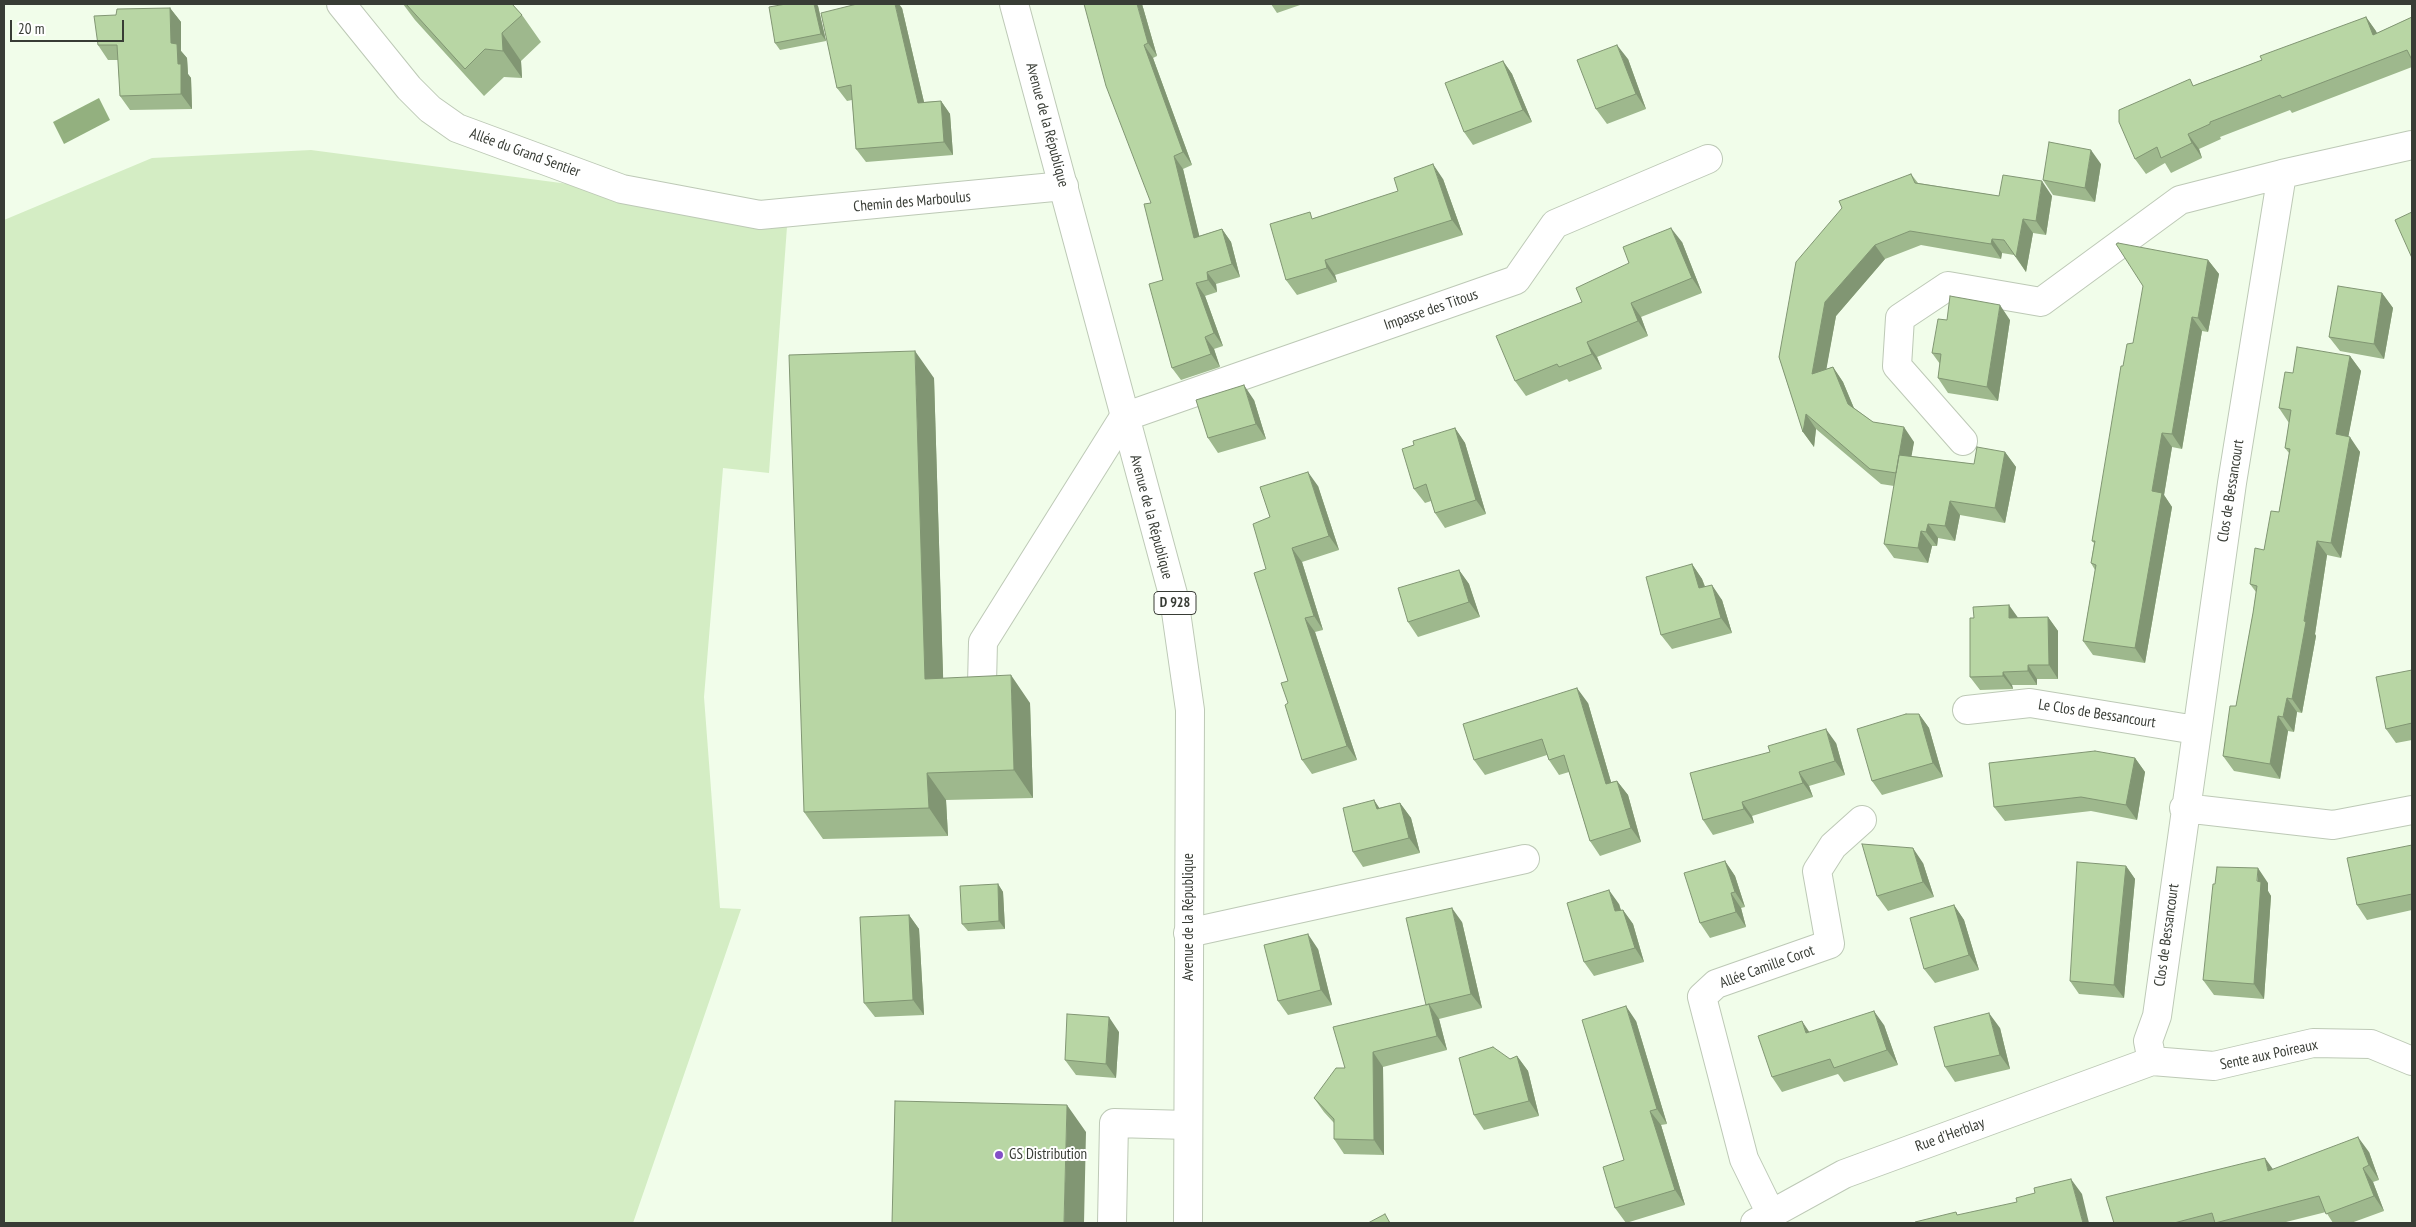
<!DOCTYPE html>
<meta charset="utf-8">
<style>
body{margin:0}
#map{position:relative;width:2416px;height:1227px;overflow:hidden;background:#f1fdea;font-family:"PT Sans Narrow",sans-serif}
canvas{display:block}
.frame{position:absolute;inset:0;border:5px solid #383c35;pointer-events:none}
.scale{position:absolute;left:10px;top:20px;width:114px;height:22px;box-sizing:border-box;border:2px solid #383c35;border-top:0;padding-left:6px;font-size:15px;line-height:18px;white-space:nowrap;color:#383c35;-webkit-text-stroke:4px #fff;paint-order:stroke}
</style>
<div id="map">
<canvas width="2416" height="1227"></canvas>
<div class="frame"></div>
<div class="scale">20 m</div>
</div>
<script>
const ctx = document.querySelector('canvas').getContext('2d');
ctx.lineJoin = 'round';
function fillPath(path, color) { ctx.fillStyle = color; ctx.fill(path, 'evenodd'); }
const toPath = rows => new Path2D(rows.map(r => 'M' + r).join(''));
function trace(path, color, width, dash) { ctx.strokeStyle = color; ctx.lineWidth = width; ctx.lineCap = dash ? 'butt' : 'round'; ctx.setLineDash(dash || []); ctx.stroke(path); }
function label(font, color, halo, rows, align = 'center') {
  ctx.font = font + ' "PT Sans Narrow",sans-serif'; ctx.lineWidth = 4; ctx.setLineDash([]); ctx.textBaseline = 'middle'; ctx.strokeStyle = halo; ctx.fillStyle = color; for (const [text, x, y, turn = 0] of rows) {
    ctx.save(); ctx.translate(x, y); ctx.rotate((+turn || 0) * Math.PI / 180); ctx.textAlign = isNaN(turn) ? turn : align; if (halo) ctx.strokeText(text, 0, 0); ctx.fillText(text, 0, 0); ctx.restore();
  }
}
fillPath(toPath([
 [311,150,788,213,769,473,723,468,704,697,720,908,741,909,633,1223,4,1223,4,220,152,158]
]), '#d4edc4');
fillPath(toPath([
 [99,98,110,120,64,144,53,122]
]), '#93b07f');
const minor = toPath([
 [341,4,409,88,430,109,457,128,622,189,760,215,1064,186],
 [1963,441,1897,366,1900,318,1948,286,2041,302,2180,200,2282,174],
 [982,684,983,642,1124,417,1516,280,1555,224,1708,159],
 [1967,710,2030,703,2196,730],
 [2184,808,2333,825,2412,810],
 [1188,933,1525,859],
 [2152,1061,2148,1041,2157,1016,2232,483,2282,174,2412,145],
 [1771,1214,1744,1159,1702,997,1716,984,1830,944,1817,871,1833,846,1862,820],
 [1112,1223,1114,1123,1188,1125],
 [1755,1223,1844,1174,2152,1061,2214,1066,2313,1043,2371,1044,2412,1061]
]);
const major = toPath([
 [1014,4,1174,598,1190,710,1188,1223]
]);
trace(minor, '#bdc9b6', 30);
trace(major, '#bdc9b6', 30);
trace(minor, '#fff', 28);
trace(major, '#fff', 28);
fillPath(toPath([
 [403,4,512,4,522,15,541,42,521,61,522,78,504,77,484,96,415,20],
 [1142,4,1157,56,1153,58,1192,165,1183,169,1199,236,1222,229,1231,242,1240,277,1216,284,1217,292,1205,296,1223,346,1214,349,1220,367,1181,380,1172,368,1163,280,1151,203],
 [1271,4,1303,4,1277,13],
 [818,6,826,41,780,50,775,43],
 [170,8,181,22,181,51,187,58,188,74,191,78,192,109,130,110,120,96,118,60,108,60,98,45,116,15],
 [902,8,924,102,941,101,950,114,953,155,866,162,856,149,852,100,847,101,837,88],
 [2366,17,2377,33,2412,17,2412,67,2292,113,2290,110,2220,137,2221,139,2199,149,2202,158,2171,173,2165,163,2146,174,2135,159,2195,85,2262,60],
 [1628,59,1646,109,1607,124,1596,109],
 [1503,61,1512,74,1532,122,1473,145,1464,132],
 [2101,164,2095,202,2053,195,2043,180],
 [1911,174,1918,183,1999,196,2052,196,2046,235,2033,233,2026,272,2014,255,2002,253,2001,259,1921,245,1885,259,1836,316,1826,369,1833,367,1843,382,1854,408,1873,422,1914,442,1911,456,1974,464,2005,452,2016,467,2005,523,1960,515,1955,541,1938,538,1937,546,1932,546,1928,563,1894,558,1884,544,1894,486,1881,484,1816,429,1814,447,1803,432,1779,357],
 [1443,179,1463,235,1335,275,1337,282,1297,295,1286,280,1314,218],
 [1682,242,1702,293,1641,317,1648,336,1597,357,1602,369,1569,382,1567,379,1526,396,1515,381,1582,302],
 [2208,260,2219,274,2208,332,2202,331,2182,449,2172,447,2164,495,2172,507,2145,663,2093,655,2083,641,2095,570,2091,563,2094,543,2092,541,2123,366,2133,343],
 [2382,293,2393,308,2384,359,2340,351,2329,337],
 [1947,320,2010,320,1998,401,1948,393,1938,378,1940,364,1932,353],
 [2350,356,2361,371,2348,437,2360,452,2341,558,2327,555,2315,634,2316,636,2302,713,2297,712,2294,732,2288,731,2280,779,2234,771,2223,756,2236,706,2253,613,2256,592,2250,584,2279,512,2289,453,2285,448,2289,423,2279,408,2293,373],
 [934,378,943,678,1030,703,1033,798,946,800,948,836,823,839,804,812],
 [1254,400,1266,439,1218,453,1208,438],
 [1455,428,1465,443,1486,514,1445,528,1435,513,1431,501,1425,503,1414,489,1414,445],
 [1318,486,1339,550,1302,562,1323,630,1315,632,1357,760,1312,774,1302,760,1288,703,1288,681,1266,569],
 [1692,564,1702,579,1705,586,1722,600,1732,633,1672,649,1661,635],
 [1459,570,1469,584,1480,617,1418,637,1408,622],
 [2048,617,2058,631,2058,679,2037,679,2037,685,2012,685,2013,689,1980,690,1970,677,2018,618],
 [2412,670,2412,740,2396,743,2386,729],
 [1588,703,1611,782,1617,781,1628,795,1641,842,1600,856,1590,841,1569,772,1559,775,1549,760,1547,755,1485,775,1474,760],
 [1919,714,1929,728,1943,777,1882,795,1872,781],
 [1836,743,1845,775,1809,786,1813,797,1752,816,1754,823,1713,835,1703,820],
 [2135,758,2145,772,2137,820,2091,811,2005,821,1994,807],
 [1374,800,1379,808,1400,803,1411,818,1420,853,1363,867,1353,852],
 [2412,845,2412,910,2367,920,2357,905],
 [1725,861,1735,876,1745,907,1741,908,1746,927,1710,938,1700,923],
 [1923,863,1934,897,1888,911,1877,896],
 [2126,866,2135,879,2124,998,2079,994,2070,981],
 [2268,883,2268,891,2271,896,2264,999,2214,995,2203,980],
 [998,884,1003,892,1005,929,968,931,962,924],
 [1619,904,1621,910,1623,910,1633,924,1644,962,1594,976,1584,962],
 [1954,905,1964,920,1979,970,1935,983,1924,969],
 [909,915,919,929,924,1015,875,1017,864,1003],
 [1462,922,1482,1008,1439,1019,1447,1050,1383,1067,1384,1155,1344,1154,1334,1139,1334,1123,1324,1112,1314,1098,1345,1068,1426,1005],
 [1318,949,1332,1005,1288,1015,1278,1001],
 [1636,1021,1667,1124,1661,1125,1685,1205,1626,1223,1615,1208,1624,1160],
 [1884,1025,1898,1065,1844,1082,1838,1074,1782,1092,1772,1077,1810,1032],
 [2000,1028,2010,1069,1955,1082,1945,1067],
 [1119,1032,1116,1078,1076,1075,1065,1060],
 [1517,1056,1528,1071,1539,1116,1484,1130,1474,1115,1510,1059],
 [2369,1152,2379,1180,2373,1182,2384,1211,2351,1223,2333,1223,2326,1212,2282,1223,2114,1223,2273,1170]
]), '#9eb88d');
fillPath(toPath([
 [814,4,817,4,818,6,826,41,821,34],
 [895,4,899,4,902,8,927,115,918,103],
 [1137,4,1142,4,1157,56,1148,43],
 [170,8,181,22,181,51,187,58,188,74,191,78,192,109,181,94,178,64,171,43],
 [2366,17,2376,31,2383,50,2373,35],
 [502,33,521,61,522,78,503,51],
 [1144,45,1153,58,1192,165,1183,152],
 [1617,45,1628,59,1646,109,1636,94],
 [1503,61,1512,74,1532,122,1523,110],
 [941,101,950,114,953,155,944,142],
 [2188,134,2199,149,2202,158,2192,143],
 [2091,150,2101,164,2095,202,2085,188],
 [1174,156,1183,169,1203,251,1194,238],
 [1433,164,1443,179,1463,235,1452,220],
 [2042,181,2052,196,2046,235,2036,221],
 [2023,219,2033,233,2026,272,2016,257],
 [1671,228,1682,242,1702,293,1692,278],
 [1222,229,1231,242,1240,277,1232,264],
 [1992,239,2002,253,2001,259,1991,244],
 [1875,245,1885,259,1836,316,1823,388,1812,374,1825,302],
 [1325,260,1335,275,1337,282,1327,268],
 [2208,260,2219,274,2208,332,2198,318],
 [1207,272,1216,284,1217,292,1208,280],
 [1196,283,1205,296,1223,346,1214,333],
 [2382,293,2393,308,2384,359,2374,344],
 [1631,303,1641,317,1648,336,1638,321],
 [2000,305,2010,320,1998,401,1987,387],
 [2192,317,2202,331,2182,449,2172,434],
 [1205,337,1214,349,1220,367,1211,354],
 [1587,342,1597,357,1602,369,1592,354],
 [915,351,934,378,944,706,925,679],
 [2350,356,2361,371,2346,449,2336,434],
 [1833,367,1843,382,1858,418,1848,404],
 [1244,385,1254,400,1266,439,1256,424],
 [1806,414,1816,429,1814,447,1803,432],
 [1904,427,1914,442,1906,488,1896,473],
 [1455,428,1465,443,1486,514,1476,500],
 [2162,433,2172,447,2164,495,2172,507,2145,663,2135,648,2152,491],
 [2350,437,2360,452,2341,558,2331,543],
 [2005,452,2016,467,2005,523,1995,508],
 [1308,472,1318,486,1339,550,1329,536],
 [1950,501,1960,515,1955,541,1945,526],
 [1928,524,1938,538,1937,546,1926,532],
 [1921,531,1932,546,1928,563,1918,548],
 [2317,541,2327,555,2315,634,2316,636,2302,713,2292,699],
 [1292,548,1302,562,1323,630,1314,616],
 [1692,564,1702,579,1710,602,1699,588],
 [1459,570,1469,584,1480,617,1469,602],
 [1712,585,1722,600,1732,633,1721,618],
 [2009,605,2019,619,2009,618],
 [2048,617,2058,631,2058,679,2049,665],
 [1305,618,1315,632,1357,760,1347,746],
 [2028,665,2037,679,2037,685,2028,671],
 [2003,672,2012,685,2013,689,2003,676],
 [1011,675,1030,703,1033,798,1014,770],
 [1577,688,1588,703,1616,799,1606,784],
 [2287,698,2297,712,2294,732,2283,717],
 [1919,714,1929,728,1943,777,1933,763],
 [2278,716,2288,731,2280,779,2270,764],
 [1826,729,1836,743,1845,775,1835,761],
 [2135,758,2145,772,2137,820,2126,805],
 [1799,772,1809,786,1813,797,1803,783],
 [927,773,946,800,948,836,929,808],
 [1617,781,1628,795,1641,842,1631,828],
 [1374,800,1384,815,1377,809],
 [1742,802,1752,816,1754,823,1744,809],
 [1400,803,1411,818,1420,853,1409,838],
 [1913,848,1923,863,1934,897,1923,882],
 [1725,861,1735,876,1745,907,1735,892],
 [2126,866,2135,879,2124,998,2114,985],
 [2258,868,2268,883,2268,891,2271,896,2264,999,2254,984],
 [998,884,1003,892,1005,929,999,921],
 [1609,890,1619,904,1625,925,1615,911],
 [1731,893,1741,908,1746,927,1736,912],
 [1954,905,1964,920,1979,970,1969,955],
 [1452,908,1462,922,1482,1008,1471,994],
 [1623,910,1633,924,1644,962,1635,948],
 [909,915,919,929,924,1015,913,1000],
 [1308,934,1318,949,1332,1005,1321,990],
 [1429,1004,1439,1019,1447,1050,1437,1036],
 [1626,1006,1636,1021,1667,1124,1657,1109],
 [1874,1011,1884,1025,1898,1065,1887,1050],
 [1989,1013,2000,1028,2010,1069,2000,1055],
 [1109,1017,1119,1032,1116,1078,1106,1064],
 [1802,1021,1812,1036,1806,1033],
 [1373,1052,1383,1067,1384,1155,1374,1140],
 [1517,1056,1528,1071,1539,1116,1529,1101],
 [1067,1105,1086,1132,1084,1223,1064,1223],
 [1650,1111,1661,1125,1685,1205,1675,1190],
 [2358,1137,2369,1152,2379,1180,2369,1165],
 [2265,1158,2275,1172,2268,1171],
 [2363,1168,2373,1182,2384,1211,2374,1196],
 [2071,1179,2082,1194,2089,1223,2083,1223]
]), '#819673');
const building = toPath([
 [406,4,512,4,522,15,502,33,503,51,485,49,465,69,406,4],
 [786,4,814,4,821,34,775,43,769,7,786,4],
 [857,4,895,4,918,103,941,101,944,142,856,149,851,85,837,88,821,13,857,4],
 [1084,4,1137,4,1148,43,1144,45,1183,152,1174,156,1194,238,1222,229,1232,264,1207,272,1208,280,1196,283,1214,333,1205,337,1211,354,1172,368,1149,284,1163,280,1144,204,1151,203,1106,86,1084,4],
 [170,8,171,43,177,44,178,64,181,64,181,94,120,96,117,45,98,45,94,16,116,15,117,9,170,8],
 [2366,17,2373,35,2412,17,2412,60,2407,50,2282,98,2280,95,2210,122,2210,124,2188,134,2192,143,2161,158,2157,147,2135,159,2119,122,2119,110,2190,79,2193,86,2262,60,2260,56,2366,17],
 [1617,45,1636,94,1596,109,1577,60,1617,45],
 [1503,61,1523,110,1464,132,1445,83,1503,61],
 [2049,142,2091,150,2085,188,2043,180,2049,142],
 [1433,164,1452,220,1325,260,1327,268,1286,280,1270,224,1310,212,1312,219,1398,191,1394,178,1433,164],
 [1911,174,1915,183,1999,196,2003,175,2042,181,2036,221,2023,219,2016,257,2004,240,1992,239,1991,244,1910,231,1875,245,1825,302,1812,374,1833,367,1848,404,1873,422,1904,427,1896,473,1870,469,1806,414,1803,432,1779,357,1796,262,1842,208,1839,201,1911,174],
 [2412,212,2412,258,2395,220,2412,212],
 [1671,228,1692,278,1631,303,1638,321,1587,342,1592,354,1559,367,1557,364,1515,381,1496,336,1582,302,1576,288,1629,263,1623,247,1671,228],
 [2118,243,2208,260,2198,318,2192,317,2172,434,2162,433,2152,491,2162,493,2135,648,2083,641,2096,565,2091,563,2095,541,2092,541,2121,366,2123,366,2127,344,2133,343,2143,286,2116,244,2118,243],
 [2338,286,2382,293,2374,344,2329,337,2338,286],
 [1950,296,2000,305,1987,387,1938,378,1941,354,1932,353,1938,319,1947,320,1950,296],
 [2297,347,2350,356,2336,434,2350,437,2331,543,2317,541,2304,621,2306,622,2292,699,2287,698,2283,717,2278,716,2270,764,2223,756,2230,706,2236,706,2253,613,2257,586,2250,584,2255,548,2264,550,2271,511,2279,512,2290,449,2285,448,2291,410,2279,408,2285,372,2293,373,2297,347],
 [915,351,925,679,1011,675,1014,770,927,773,929,808,804,812,789,355,915,351],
 [1244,385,1256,424,1208,438,1196,400,1244,385],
 [1455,428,1476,500,1435,513,1426,484,1414,489,1402,449,1414,445,1413,441,1455,428],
 [1977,447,2005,452,1995,508,1950,501,1945,526,1928,524,1926,532,1921,531,1918,548,1884,544,1899,455,1974,464,1977,447],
 [1308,472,1329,536,1292,548,1314,616,1305,618,1347,746,1302,760,1285,705,1288,703,1281,683,1288,681,1254,573,1266,569,1253,524,1270,517,1260,487,1308,472],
 [1692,564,1699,588,1712,585,1721,618,1661,635,1646,577,1692,564],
 [1459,570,1469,602,1408,622,1398,588,1459,570],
 [2009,605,2009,618,2048,617,2049,665,2028,665,2028,671,2003,672,2003,676,1970,677,1970,618,1974,618,1973,607,2009,605],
 [2412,670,2412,723,2386,729,2376,677,2412,670],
 [1577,688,1606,784,1617,781,1631,828,1590,841,1564,755,1549,760,1542,739,1474,760,1463,724,1577,688],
 [1906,714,1919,714,1933,763,1872,781,1857,729,1906,714],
 [1826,729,1835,761,1799,772,1803,783,1742,802,1744,809,1703,820,1690,773,1770,752,1768,746,1826,729],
 [2095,751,2135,758,2126,805,2081,797,1994,807,1989,763,2095,751],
 [1374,800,1377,809,1400,803,1409,838,1353,852,1343,808,1374,800],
 [1862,844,1913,848,1923,882,1877,896,1862,844],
 [2412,845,2412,894,2357,905,2347,858,2412,845],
 [1725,861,1735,892,1731,893,1736,912,1700,923,1684,873,1725,861],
 [2077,862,2126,866,2114,985,2070,981,2077,862],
 [2217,867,2258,868,2257,881,2261,882,2254,984,2203,980,2213,884,2215,884,2217,867],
 [998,884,999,921,962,924,960,886,998,884],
 [1609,890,1615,911,1623,910,1635,948,1584,962,1567,903,1609,890],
 [1954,905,1969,955,1924,969,1910,918,1954,905],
 [1452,908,1471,994,1426,1005,1406,918,1452,908],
 [909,915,913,1000,864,1003,860,917,909,915],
 [1308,934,1321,990,1278,1001,1264,945,1308,934],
 [1429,1004,1437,1036,1373,1052,1374,1140,1334,1139,1334,1119,1314,1098,1336,1068,1345,1068,1333,1027,1429,1004],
 [1626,1006,1657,1109,1650,1111,1675,1190,1615,1208,1603,1167,1624,1160,1582,1020,1626,1006],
 [1874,1011,1887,1050,1834,1068,1830,1059,1772,1077,1758,1036,1802,1021,1806,1033,1874,1011],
 [1989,1013,2000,1055,1945,1067,1934,1027,1989,1013],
 [1067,1014,1109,1017,1106,1064,1065,1060,1067,1014],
 [1493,1047,1510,1059,1517,1056,1529,1101,1474,1115,1459,1058,1493,1047],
 [895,1101,1067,1105,1064,1223,892,1223,895,1101],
 [2358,1137,2369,1165,2363,1168,2374,1196,2326,1214,2319,1196,2215,1223,2212,1213,2174,1223,2114,1223,2106,1197,2265,1158,2268,1171,2358,1137],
 [2071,1179,2083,1223,1916,1223,1915,1222,1956,1212,1957,1215,2017,1202,2016,1198,2035,1193,2034,1188,2071,1179],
 [1385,1214,1390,1223,1368,1223,1385,1214]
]);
fillPath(building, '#b8d6a4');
trace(building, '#819673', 1);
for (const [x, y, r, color] of [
 [999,1155,5,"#834fc7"]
]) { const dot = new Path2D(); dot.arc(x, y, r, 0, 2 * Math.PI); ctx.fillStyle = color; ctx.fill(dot); trace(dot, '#fff', 2); }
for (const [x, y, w] of [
 [1175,603,42]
]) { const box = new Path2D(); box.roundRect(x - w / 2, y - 11.5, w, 23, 4); ctx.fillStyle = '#fff'; ctx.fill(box); trace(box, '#383c35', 1); }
label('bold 14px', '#383c35', null, [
 ["D 928",1175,603]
]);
label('15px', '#383c35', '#fff', [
 ["Avenue de la République",1047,125,75],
 ["Allée du Grand Sentier",525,153,20],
 ["Chemin des Marboulus",912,202,-5],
 ["Impasse des Titous",1431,310,-19],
 ["Clos de Bessancourt",2231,491,-81],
 ["Avenue de la République",1151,517,75],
 ["Le Clos de Bessancourt",2097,714,9],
 ["Avenue de la République",1189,917,-90],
 ["Clos de Bessancourt",2167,935,-82],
 ["Allée Camille Corot",1767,967,-20],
 ["Sente aux Poireaux",2269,1055,-12],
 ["Rue d'Herblay",1950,1135,-20]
]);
label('15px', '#383c35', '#fff', [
 ["GS Distribution",1009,1155]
], 'left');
</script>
